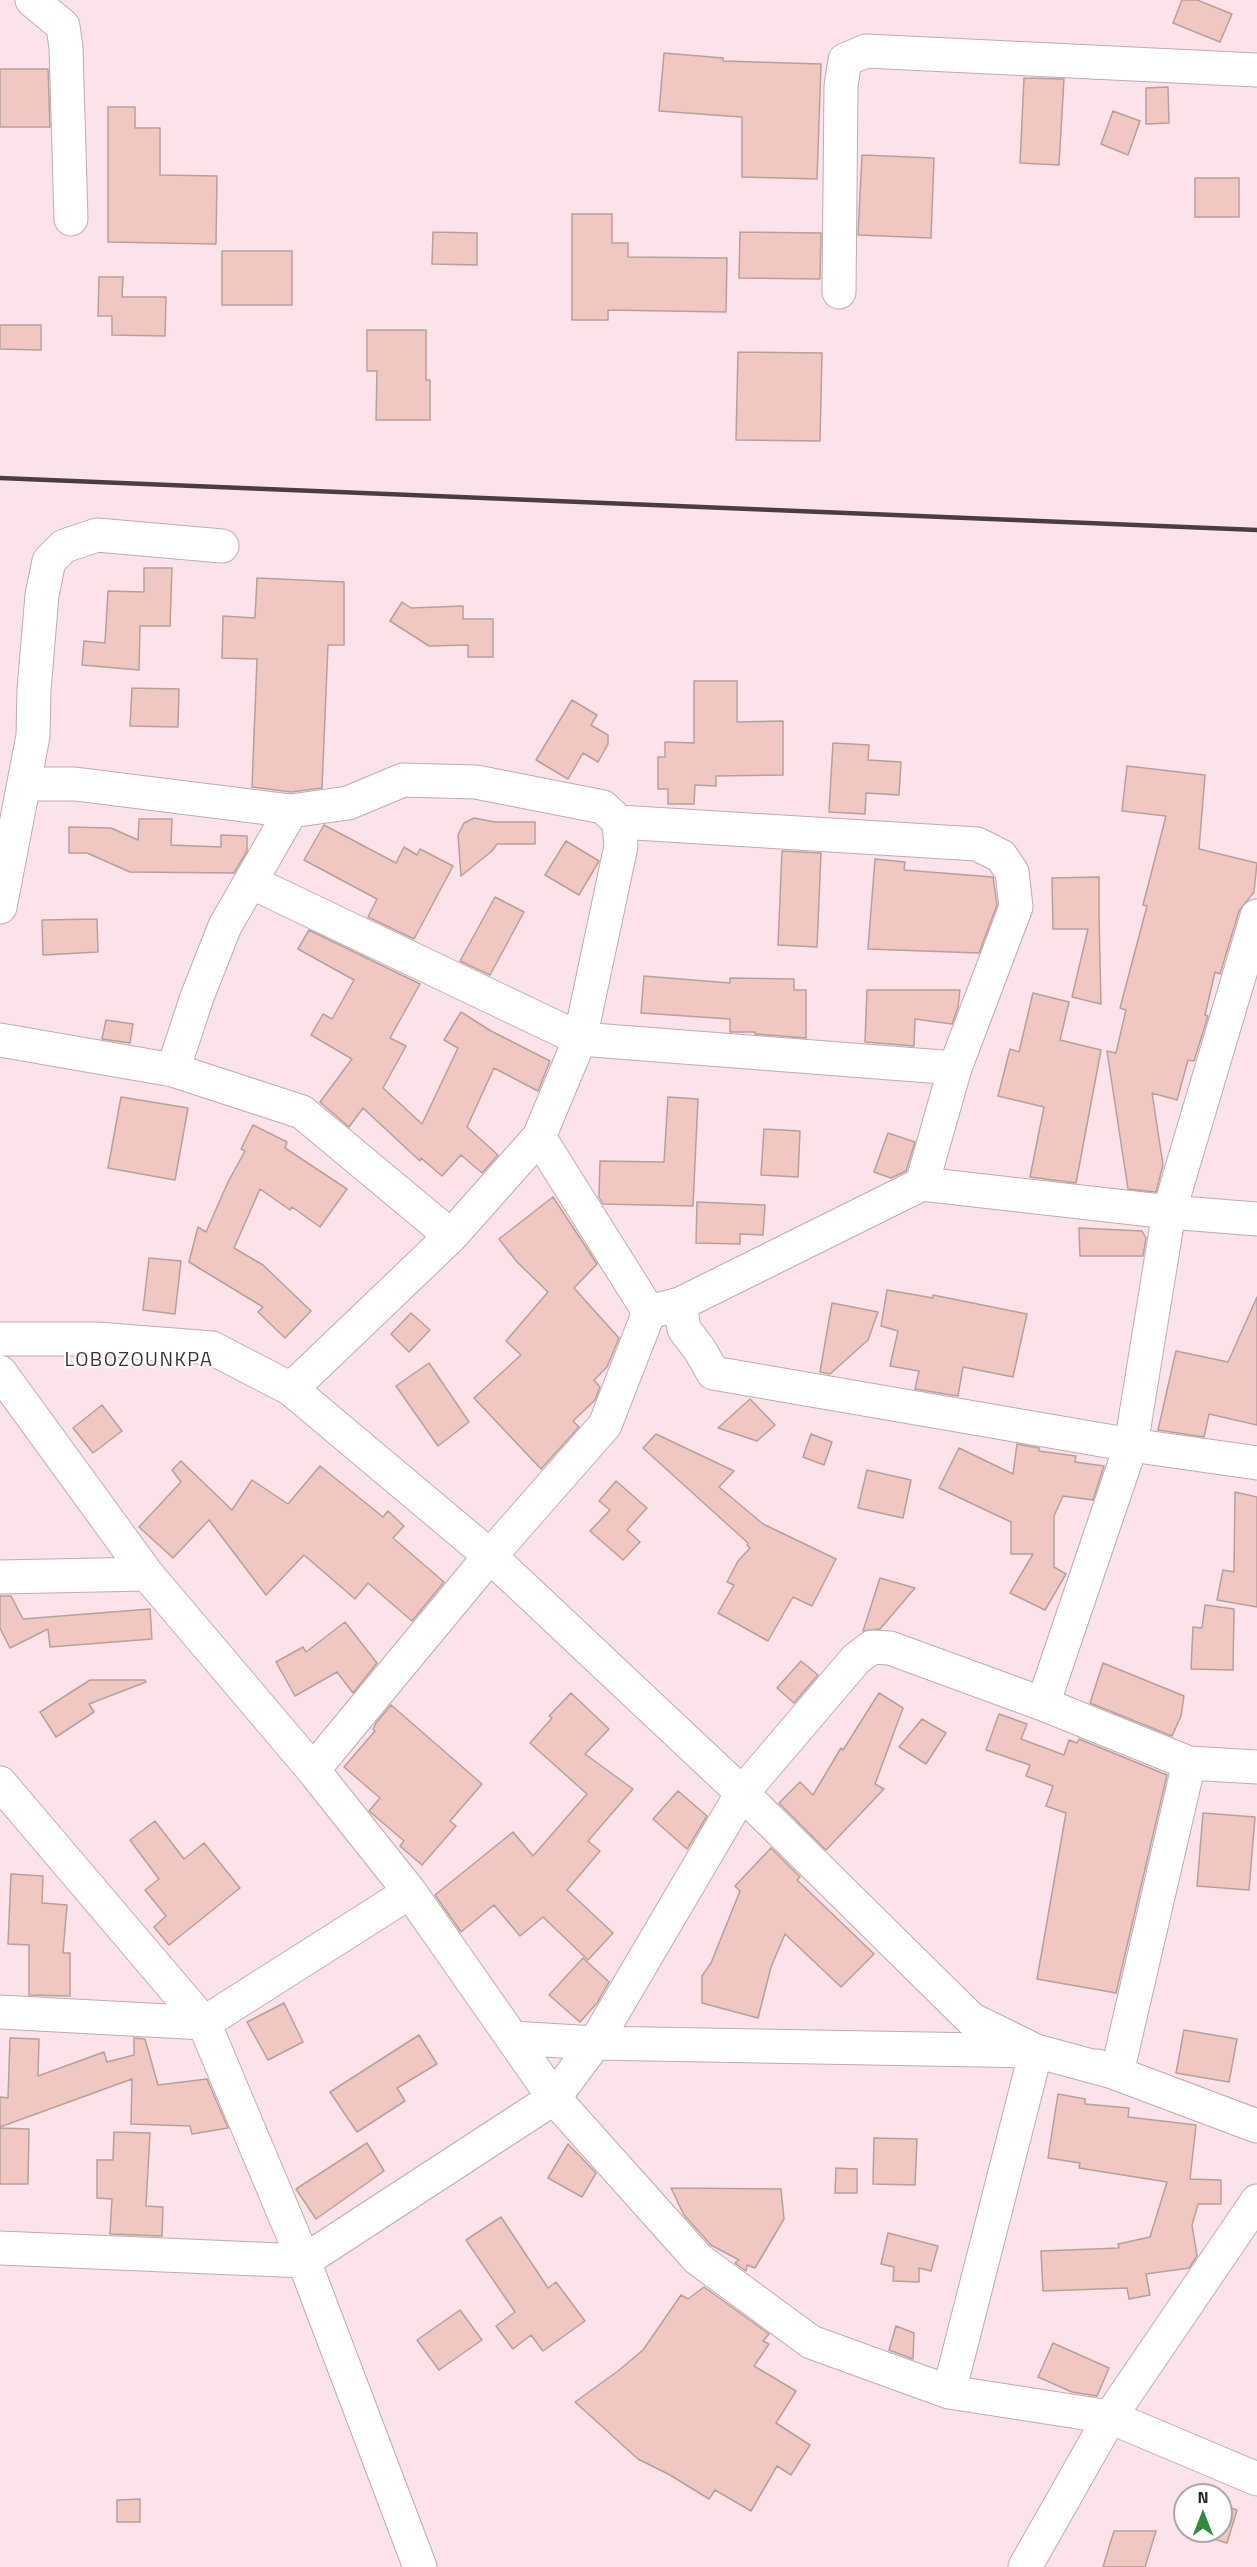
<!DOCTYPE html>
<style>
body{margin:0}
#map{position:relative;width:1257px;height:2567px;overflow:hidden;background:#fbe3e9;font-family:"Titillium Web",sans-serif}
canvas{display:block}
.north{position:absolute;left:1173px;top:2483px;width:60px;height:60px;box-sizing:border-box;background:#fff;border:2px solid #aba7a8;border-radius:50%;rotate:0deg;font-size:16px;font-weight:700;line-height:24px;text-align:center;color:#2d2426}
.north::after{content:'';display:block;margin:auto;width:21px;height:27px;background:#328a39;clip-path:polygon(50% 0,100% 100%,50% 72%,0 100%)}
</style>
<div id="map">
<canvas width="1257" height="2567"></canvas>
<div class="north">N</div>
</div>
<script>
const ctx = document.querySelector('canvas').getContext('2d');
ctx.lineJoin = 'round';
function fillPath(path, color) { ctx.fillStyle = color; ctx.fill(path, 'evenodd'); }
const toPath = rows => new Path2D(rows.map(r => 'M' + r).join(''));
function trace(path, color, width, dash) { ctx.strokeStyle = color; ctx.lineWidth = width; ctx.lineCap = dash ? 'butt' : 'round'; ctx.setLineDash(dash || []); ctx.stroke(path); }
function label(font, color, halo, rows, align = 'center') {
  ctx.font = font + ' "Titillium Web",sans-serif'; ctx.lineWidth = 4.5; ctx.setLineDash([]); ctx.textBaseline = 'middle'; ctx.strokeStyle = halo; ctx.fillStyle = color; for (const [text, x, y, turn = 0] of rows) {
    ctx.save(); ctx.translate(x, y); ctx.rotate((+turn || 0) * Math.PI / 180); ctx.textAlign = isNaN(turn) ? turn : align; if (halo) ctx.strokeText(text, 0, 0); ctx.fillText(text, 0, 0); ctx.restore();
  }
}
const building = toPath([
 [1182,0,1197,0,1232,14,1220,42,1173,23,1182,0],
 [664,53,723,58,723,61,821,64,817,179,742,177,742,117,659,111,664,53],
 [0,69,48,69,50,127,0,127,0,69],
 [1024,78,1064,79,1059,165,1020,163,1024,78],
 [1168,87,1169,123,1146,124,1146,88,1168,87],
 [108,107,135,107,135,128,160,128,160,175,217,176,216,244,108,242,108,107],
 [1113,111,1140,121,1128,155,1101,144,1113,111],
 [862,155,934,158,931,238,858,235,862,155],
 [1195,178,1239,178,1239,217,1195,217,1195,178],
 [572,214,612,214,612,243,628,243,628,257,727,258,726,312,608,310,608,320,572,320,572,214],
 [433,232,477,233,477,265,432,264,433,232],
 [740,232,821,233,820,279,739,278,740,232],
 [222,251,292,251,292,305,222,305,222,251],
 [99,277,123,277,122,297,166,297,165,336,112,335,112,316,98,316,99,277],
 [0,325,41,325,41,350,0,349,0,325],
 [367,330,426,330,426,380,430,380,430,420,376,420,377,371,367,371,367,330],
 [738,352,822,353,820,441,736,440,738,352],
 [144,568,172,568,170,626,140,626,139,670,82,665,84,641,105,643,108,591,144,592,144,568],
 [257,578,344,582,344,645,328,645,322,788,291,792,252,787,257,659,222,658,223,616,255,618,257,578],
 [402,602,411,608,463,606,463,619,493,619,493,657,468,657,468,645,429,646,390,621,402,602],
 [694,681,737,681,737,722,783,721,783,775,716,776,716,786,695,785,694,804,668,804,668,789,658,789,658,757,665,757,665,742,694,743,694,681],
 [132,688,179,689,178,727,130,726,132,688],
 [572,700,597,715,591,725,608,735,608,744,598,762,583,753,568,779,536,760,572,700],
 [833,743,869,745,868,760,901,762,899,795,866,793,865,814,829,812,833,743],
 [1127,766,1205,775,1199,849,1257,863,1254,892,1239,911,1220,974,1215,972,1205,1015,1208,1016,1194,1061,1188,1060,1177,1100,1152,1093,1163,1165,1156,1192,1128,1189,1107,1051,1116,1053,1126,1010,1120,1008,1147,906,1143,905,1166,816,1122,811,1127,766],
 [474,818,495,822,535,822,535,844,497,844,492,851,461,876,458,835,464,823,474,818],
 [139,819,172,819,171,845,221,847,221,835,247,836,247,851,234,873,130,872,87,853,69,853,69,827,111,828,138,840,139,819],
 [324,825,396,863,404,847,417,855,420,849,453,866,414,939,368,917,377,899,304,860,324,825],
 [566,841,599,861,579,895,545,875,566,841],
 [782,851,821,853,817,947,778,945,782,851],
 [875,859,905,862,904,870,993,877,997,905,979,953,868,949,875,859],
 [1099,877,1099,916,1101,1004,1072,997,1088,929,1053,929,1052,878,1099,877],
 [495,897,524,912,490,975,460,961,495,897],
 [97,919,98,952,43,955,42,920,97,919],
 [309,930,420,984,390,1038,406,1046,383,1088,422,1124,458,1048,444,1040,461,1012,491,1031,550,1061,538,1091,494,1068,467,1127,498,1155,482,1173,461,1155,442,1176,421,1158,420,1161,363,1108,349,1127,320,1102,352,1059,311,1035,323,1014,332,1019,354,980,298,949,309,930],
 [644,976,730,983,730,978,794,979,794,990,806,990,806,1038,755,1034,755,1032,730,1032,730,1019,641,1013,644,976],
 [867,990,960,990,958,1007,952,1024,915,1019,914,1046,865,1042,867,990],
 [1033,993,1069,1002,1060,1040,1101,1050,1076,1183,1030,1177,1044,1107,998,1096,1010,1049,1019,1052,1033,993],
 [106,1020,133,1024,130,1043,102,1039,106,1020],
 [121,1097,188,1108,175,1180,108,1168,121,1097],
 [668,1097,698,1099,693,1206,603,1204,599,1197,600,1161,664,1162,668,1097],
 [253,1125,287,1142,285,1148,347,1189,320,1227,292,1207,290,1210,260,1189,234,1248,263,1265,311,1311,285,1338,258,1312,263,1307,189,1262,198,1227,206,1232,228,1182,245,1151,241,1149,253,1125],
 [764,1129,800,1131,798,1177,761,1175,764,1129],
 [888,1133,915,1142,906,1171,891,1178,874,1172,888,1133],
 [553,1197,597,1264,574,1288,619,1338,607,1367,594,1380,600,1387,595,1400,573,1421,579,1427,541,1469,474,1398,521,1355,506,1341,548,1292,517,1262,499,1239,553,1197],
 [697,1202,765,1205,763,1235,740,1234,740,1244,696,1243,697,1202],
 [1079,1228,1142,1231,1146,1238,1143,1256,1080,1256,1079,1228],
 [149,1258,181,1261,175,1314,143,1310,149,1258],
 [887,1290,933,1298,933,1295,1027,1314,1013,1377,963,1367,958,1396,915,1389,919,1371,890,1366,898,1331,881,1326,887,1290],
 [1257,1297,1257,1425,1209,1414,1204,1437,1158,1430,1176,1351,1228,1362,1257,1297],
 [832,1303,878,1312,868,1340,830,1374,820,1372,832,1303],
 [411,1313,430,1330,409,1352,391,1334,411,1313],
 [429,1363,469,1422,438,1446,396,1386,429,1363],
 [750,1399,775,1425,757,1441,718,1428,750,1399],
 [102,1405,122,1431,93,1453,73,1428,102,1405],
 [656,1434,734,1471,719,1487,763,1524,836,1559,812,1606,793,1597,768,1641,718,1613,734,1585,727,1582,738,1561,750,1548,747,1545,748,1543,643,1448,656,1434],
 [811,1434,832,1442,824,1465,803,1457,811,1434],
 [1017,1444,1039,1448,1039,1451,1076,1456,1075,1462,1104,1466,1093,1500,1063,1496,1054,1516,1054,1567,1066,1574,1045,1610,1010,1593,1033,1554,1011,1554,1011,1522,939,1488,959,1448,1013,1474,1017,1444],
 [181,1461,232,1510,252,1480,288,1504,320,1466,383,1517,388,1511,404,1526,393,1538,444,1582,412,1621,368,1583,355,1599,304,1555,266,1595,209,1520,173,1558,139,1527,181,1482,172,1470,181,1461],
 [867,1470,911,1480,903,1518,858,1508,867,1470],
 [616,1481,647,1508,627,1530,640,1542,623,1560,590,1531,610,1510,599,1501,616,1481],
 [1235,1492,1257,1497,1257,1607,1217,1600,1223,1570,1234,1572,1235,1492],
 [880,1578,915,1588,880,1629,863,1631,880,1578],
 [0,1596,11,1596,23,1619,150,1609,152,1639,50,1647,48,1629,10,1648,0,1628,0,1596],
 [1205,1605,1234,1609,1233,1670,1191,1669,1193,1627,1202,1628,1205,1605],
 [345,1622,377,1663,353,1693,337,1672,295,1696,276,1662,303,1647,306,1652,345,1622],
 [801,1661,818,1675,794,1703,777,1688,801,1661],
 [1103,1663,1184,1696,1181,1716,1172,1736,1090,1703,1103,1663],
 [90,1680,145,1680,146,1682,89,1704,94,1712,56,1737,40,1712,90,1680],
 [571,1693,609,1729,585,1754,633,1789,588,1841,600,1851,567,1890,613,1933,588,1960,543,1917,520,1936,494,1905,461,1932,435,1895,513,1832,533,1856,587,1794,530,1743,552,1718,549,1716,571,1693],
 [879,1693,903,1708,875,1784,884,1789,826,1850,779,1803,800,1782,813,1795,841,1748,843,1750,879,1693],
 [391,1705,482,1784,450,1821,456,1826,422,1865,400,1846,404,1841,369,1811,380,1798,344,1767,375,1731,373,1729,376,1723,391,1705],
 [999,1714,1027,1724,1021,1739,1064,1755,1069,1740,1077,1743,1079,1739,1167,1775,1116,1993,1037,1979,1066,1813,1046,1806,1053,1786,1026,1776,1030,1765,986,1750,999,1714],
 [922,1719,946,1733,926,1764,899,1747,922,1719],
 [678,1791,707,1816,687,1849,653,1819,678,1791],
 [1203,1813,1255,1817,1249,1890,1197,1886,1203,1813],
 [155,1821,184,1859,204,1843,240,1888,169,1945,154,1927,166,1916,145,1890,159,1879,130,1840,155,1821],
 [771,1848,800,1877,797,1880,874,1954,841,1987,785,1934,771,1967,758,2018,702,2003,702,1976,711,1963,740,1891,735,1886,771,1848],
 [11,1874,43,1876,42,1903,67,1905,63,1953,70,1953,70,1996,29,1995,29,1945,8,1944,11,1874],
 [583,1958,609,1982,597,2003,580,2022,549,1995,583,1958],
 [284,2003,303,2042,268,2060,247,2022,284,2003],
 [1184,2030,1237,2039,1229,2082,1176,2073,1184,2030],
 [419,2035,437,2064,397,2088,405,2101,357,2132,330,2092,419,2035],
 [10,2038,39,2039,38,2076,104,2052,107,2062,134,2055,134,2038,145,2039,158,2085,207,2079,228,2128,192,2134,190,2126,131,2124,132,2079,0,2127,0,2097,8,2098,10,2038],
 [1058,2094,1085,2099,1085,2104,1129,2108,1128,2117,1196,2125,1190,2179,1221,2180,1221,2204,1198,2204,1192,2225,1197,2256,1189,2268,1146,2274,1150,2295,1129,2299,1127,2288,1043,2291,1041,2251,1119,2248,1118,2244,1150,2237,1167,2182,1079,2168,1080,2163,1048,2158,1058,2094],
 [0,2128,29,2129,28,2184,0,2184,0,2128],
 [114,2132,150,2133,146,2206,163,2207,162,2236,110,2234,112,2199,97,2198,97,2160,113,2160,114,2132],
 [874,2138,917,2139,915,2185,873,2184,874,2138],
 [367,2143,384,2171,316,2219,296,2189,367,2143],
 [568,2144,596,2173,582,2197,548,2178,568,2144],
 [836,2168,857,2169,857,2193,835,2193,836,2168],
 [671,2188,781,2189,784,2219,755,2268,747,2265,746,2271,735,2263,739,2260,711,2245,684,2215,671,2188],
 [501,2217,548,2288,556,2282,585,2321,543,2351,531,2335,513,2349,496,2326,515,2312,466,2240,501,2217],
 [888,2233,938,2246,931,2271,919,2268,919,2282,893,2281,894,2267,881,2264,888,2233],
 [704,2287,769,2334,763,2341,769,2344,754,2366,796,2391,776,2423,810,2445,791,2475,777,2466,751,2511,715,2490,709,2499,670,2475,638,2459,575,2402,618,2371,643,2350,681,2295,688,2299,704,2287],
 [460,2310,482,2340,439,2370,417,2340,460,2310],
 [896,2326,914,2333,913,2359,889,2350,896,2326],
 [1053,2343,1109,2368,1097,2396,1072,2392,1038,2377,1053,2343],
 [140,2499,140,2522,117,2522,117,2500,140,2499],
 [1185,2505,1185,2530,1178,2528,1185,2505],
 [1221,2505,1237,2510,1227,2543,1187,2531,1221,2531,1221,2505],
 [1114,2531,1156,2531,1145,2567,1103,2567,1114,2531]
]);
fillPath(building, '#f1c8c1');
trace(building, '#b6a09c', 1.5);
const minor = toPath([
 [32,0,63,26,66,48,71,219],
 [839,292,841,86,845,60,866,51,1257,70],
 [24,784,75,784,291,811,348,803,403,780,476,782,603,807,619,822,977,844,1001,856,1012,872,1016,907,955,1068,922,1184],
 [619,822,621,846,580,1039,955,1068],
 [251,882,580,1039,539,1137,451,1236,291,1389],
 [0,907,33,736,34,690,42,595,49,561,64,546,97,535,222,546],
 [0,1040,173,1070,302,1112,451,1236],
 [173,1070,197,997,225,926,291,811],
 [539,1137,649,1312,680,1304,922,1184,1169,1212,1257,1219],
 [680,1304,684,1329,700,1350,713,1373,1131,1445,1257,1463],
 [0,1339,97,1339,212,1348,291,1389,490,1556,742,1793,971,2019,1036,2051,949,2392],
 [0,1372,147,1574,313,1770,410,1892,554,2098,698,2259,811,2342,949,2392,1110,2417,1257,2479],
 [0,1577,147,1574],
 [1043,1704,1131,1445,1169,1212,1257,916],
 [313,1770,490,1556,605,1425,649,1312],
 [0,1783,204,2023,304,2261,420,2567],
 [0,2012,204,2023,410,1892],
 [512,2038,595,2043,1036,2051,1117,2073,1189,1763],
 [1097,2066,1257,2126],
 [0,2248,304,2261,554,2098,595,2043,742,1793,856,1659,872,1647,890,1648,1043,1704,1189,1763,1257,1767]
]);
const tertiary = toPath([
 [1025,2567,1110,2417,1257,2201]
]);
trace(minor, '#c1aab0', 35);
trace(tertiary, '#c1aab0', 35);
trace(minor, '#fff', 33);
trace(tertiary, '#fff', 33);
trace(toPath([
 [0,478,1257,530]
]), '#483d40', 4.5);
ctx.letterSpacing = '1.5px';
label('20px', '#412f34', '#fff', [
 ["LOBOZOUNKPA",139,1361]
]);
ctx.letterSpacing = '0px';
</script>
